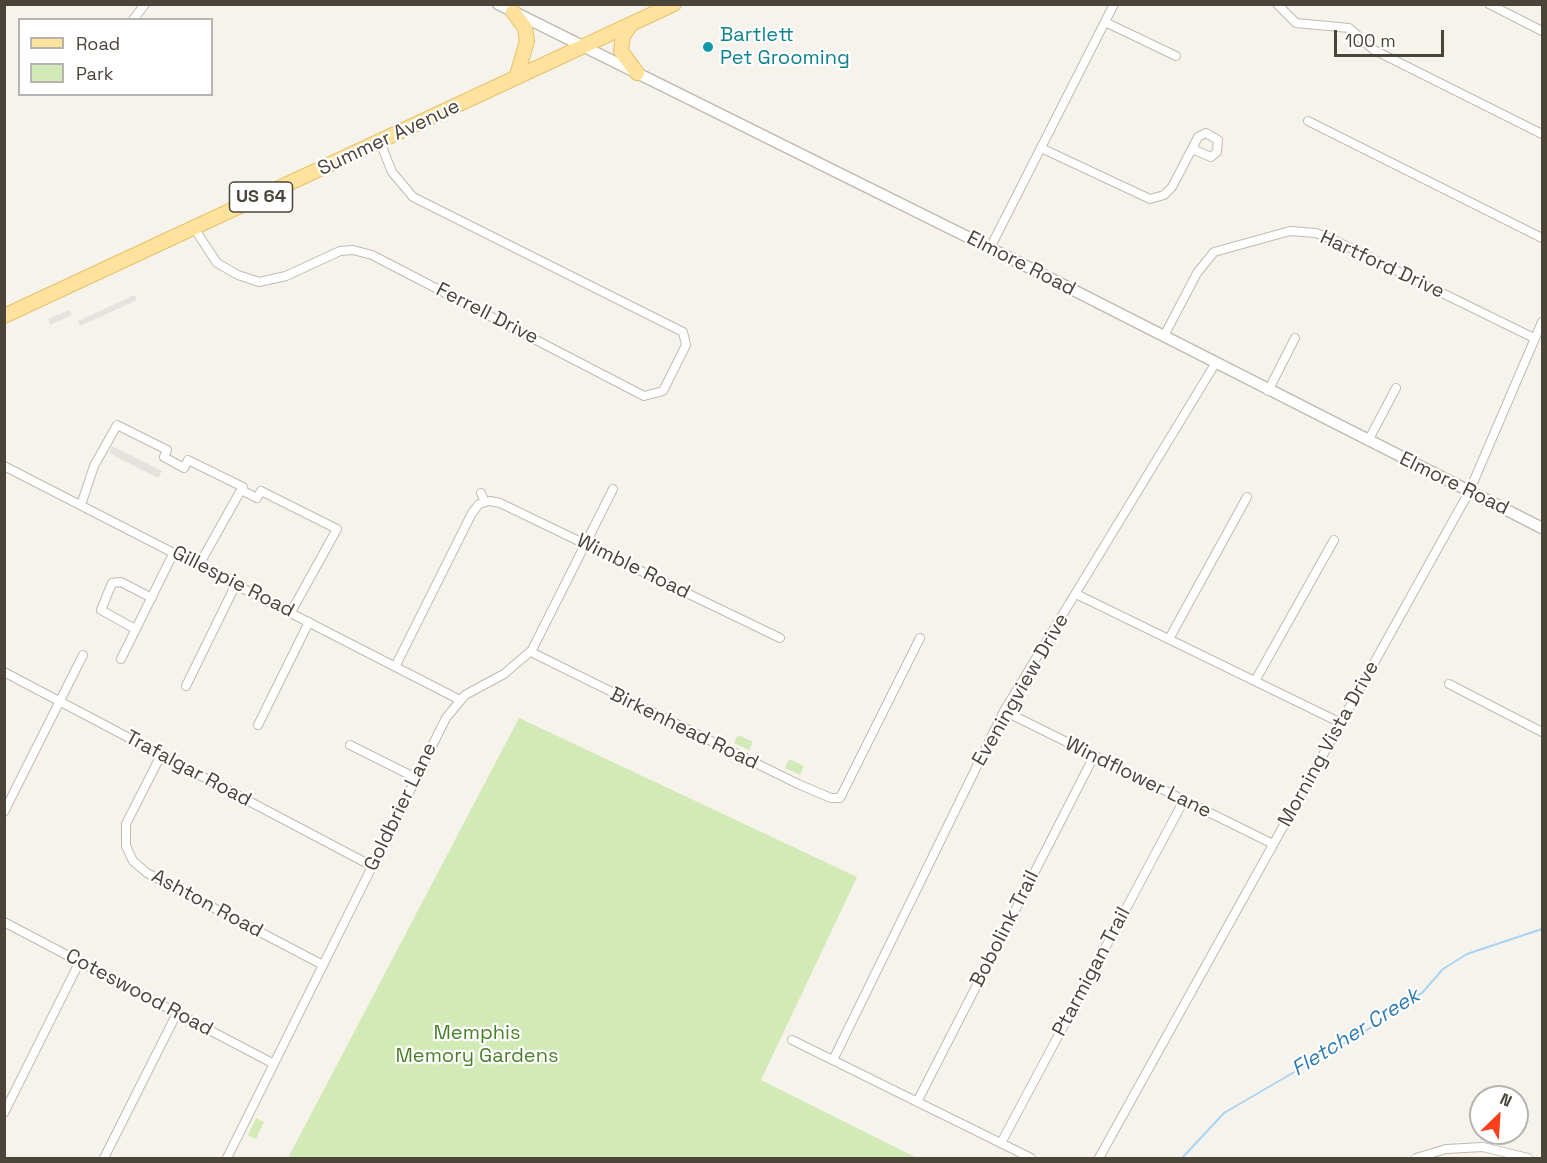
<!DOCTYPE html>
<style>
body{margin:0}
#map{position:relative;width:1547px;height:1163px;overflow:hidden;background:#f6f3ec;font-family:"Space Grotesk",sans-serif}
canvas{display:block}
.frame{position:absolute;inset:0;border:6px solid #4b4439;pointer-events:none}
.legend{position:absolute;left:18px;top:18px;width:195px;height:78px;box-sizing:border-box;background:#fff;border:2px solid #b7b4b0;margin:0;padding:8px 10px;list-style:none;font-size:18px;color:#4b4439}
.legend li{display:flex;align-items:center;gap:12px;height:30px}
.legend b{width:30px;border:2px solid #b7b4b0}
.north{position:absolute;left:1469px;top:1085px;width:60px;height:60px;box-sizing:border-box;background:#fff;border:2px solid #b7b4b0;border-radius:50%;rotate:25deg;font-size:16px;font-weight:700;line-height:24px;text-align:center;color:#4b4439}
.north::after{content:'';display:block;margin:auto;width:21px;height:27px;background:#fc3f1d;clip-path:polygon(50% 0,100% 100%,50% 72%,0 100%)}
.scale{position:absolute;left:1334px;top:30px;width:110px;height:27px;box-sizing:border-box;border:3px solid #4b4439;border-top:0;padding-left:8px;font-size:18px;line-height:21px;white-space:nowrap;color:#4b4439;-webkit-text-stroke:4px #fff;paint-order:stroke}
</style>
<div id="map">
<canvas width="1547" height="1163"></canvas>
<div class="frame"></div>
<ul class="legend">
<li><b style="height:8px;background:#ffe39c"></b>Road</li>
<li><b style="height:16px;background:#d2eab5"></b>Park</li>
</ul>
<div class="north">N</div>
<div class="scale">100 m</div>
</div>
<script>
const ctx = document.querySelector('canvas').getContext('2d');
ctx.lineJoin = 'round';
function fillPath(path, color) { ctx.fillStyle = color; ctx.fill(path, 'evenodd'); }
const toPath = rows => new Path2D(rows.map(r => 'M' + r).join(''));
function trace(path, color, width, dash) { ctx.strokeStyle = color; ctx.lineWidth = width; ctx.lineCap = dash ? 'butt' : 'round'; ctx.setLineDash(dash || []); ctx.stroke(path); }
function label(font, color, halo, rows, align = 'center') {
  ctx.font = font + ' "Space Grotesk",sans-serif'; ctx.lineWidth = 4.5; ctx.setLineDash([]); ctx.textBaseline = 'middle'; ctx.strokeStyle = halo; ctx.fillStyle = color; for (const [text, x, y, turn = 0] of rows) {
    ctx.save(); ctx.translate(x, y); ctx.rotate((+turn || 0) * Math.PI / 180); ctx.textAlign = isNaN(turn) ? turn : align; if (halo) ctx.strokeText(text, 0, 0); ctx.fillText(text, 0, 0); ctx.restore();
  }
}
fillPath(toPath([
 [519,718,857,877,761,1080,917,1158,288,1158],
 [738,735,753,742,749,750,734,743],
 [789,759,804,766,800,775,785,768],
 [256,1118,264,1122,256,1139,248,1135]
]), '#d2eab5');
fillPath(toPath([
 [135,295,137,300,80,326,78,321],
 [69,310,72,315,50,325,48,319],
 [112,446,162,471,158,478,109,453]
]), '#e5e3e0');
trace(toPath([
 [1182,1158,1224,1113,1375,1025,1411,998,1422,993,1443,969,1467,954,1542,929]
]), '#a9d4f2', 2);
const minor = toPath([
 [1277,4,1296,23,1349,28,1374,50,1542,134],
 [1489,4,1542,31],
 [133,20,145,4],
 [1105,22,1176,56],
 [1308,121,1542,238],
 [1041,148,1150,199,1164,195,1172,187,1196,141,1198,137,1206,133,1218,140,1217,152,1211,157,1192,149],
 [194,228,217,263,238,275,259,282,286,276,340,251,353,250,372,255,644,396,663,391,686,345,683,332,413,197,392,172,380,142],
 [990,248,1114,4],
 [1164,336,1197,273,1214,252,1290,231,1316,233,1334,240,1534,338],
 [1268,391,1295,338],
 [1368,441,1396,388],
 [4,466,460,700],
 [481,493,485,502],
 [81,505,94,466,117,425,167,450,164,457,184,468,188,460,243,487,241,490,257,498,261,491,337,529,291,612],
 [199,565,241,490],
 [1076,594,1341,723],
 [135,629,101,610,112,583,121,582,152,598],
 [1169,639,1247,497],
 [531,652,798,784,831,798,840,798,920,638],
 [121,659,174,552],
 [396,665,472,513,479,504,490,501,500,503,780,638],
 [4,672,372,866],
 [1255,681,1334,540],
 [1449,684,1542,732],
 [186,686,236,584],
 [1004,711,1273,844],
 [258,725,309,622],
 [350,745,416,778],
 [161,755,126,824,126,846,133,861,147,873,323,965],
 [4,812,83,655],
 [4,922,274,1064],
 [792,1040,1031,1158],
 [833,1060,1004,711,1215,364],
 [917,1102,1094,756],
 [4,1113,80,961],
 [1001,1143,1184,800],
 [104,1158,177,1013],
 [227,1158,446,718,465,695,504,674,532,650,613,489],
 [1099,1158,1469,492,1542,322],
 [1416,1158,1446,1149,1483,1147,1528,1158]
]);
const tertiary = toPath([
 [498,4,1028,267,1542,528]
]);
const primary = toPath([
 [513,12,525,28,527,41,517,75],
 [630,26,623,36,621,51,637,73],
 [4,316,674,4]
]);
trace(minor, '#c2bbae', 10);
trace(tertiary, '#c2bbae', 13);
trace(primary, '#e6c16a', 16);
trace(minor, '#fff', 8);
trace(tertiary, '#fff', 10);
trace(primary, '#ffe39c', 14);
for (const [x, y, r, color] of [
 [708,47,6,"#0f9aa8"]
]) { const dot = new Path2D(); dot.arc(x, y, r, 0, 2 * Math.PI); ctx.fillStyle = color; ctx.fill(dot); trace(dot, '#fff', 2); }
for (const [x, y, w] of [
 [261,197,63]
]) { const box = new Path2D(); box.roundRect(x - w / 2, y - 15, w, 30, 4.5); ctx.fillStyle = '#fff'; ctx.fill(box); trace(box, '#4b4439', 1.5); }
label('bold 18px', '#4b4439', null, [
 ["US 64",261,197]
]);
label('20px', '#0d838f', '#fff', [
 ["Bartlett",720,36],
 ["Pet Grooming",720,59]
], 'left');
label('20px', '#4b4439', '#fff', [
 ["Summer Avenue",389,138,-25],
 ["Elmore Road",1021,264,27],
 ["Hartford Drive",1382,265,25],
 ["Ferrell Drive",487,314,27],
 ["Elmore Road",1454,484,26],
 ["Wimble Road",633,567,26],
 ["Gillespie Road",233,582,27],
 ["Eveningview Drive",1021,690,-60],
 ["Birkenhead Road",684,729,26],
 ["Morning Vista Drive",1329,744,-61],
 ["Trafalgar Road",188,769,28],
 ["Windflower Lane",1138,778,26],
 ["Goldbrier Lane",401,807,-64],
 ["Ashton Road",207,904,28],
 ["Bobolink Trail",1005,929,-63],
 ["Ptarmigan Trail",1092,972,-62],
 ["Coteswood Road",139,993,28]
]);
label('20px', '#4a7f2a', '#fff', [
 ["Memphis",477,1034],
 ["Memory Gardens",477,1057]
]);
label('italic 21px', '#2e7ab2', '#fff', [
 ["Fletcher Creek",1356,1033,-32]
]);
</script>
